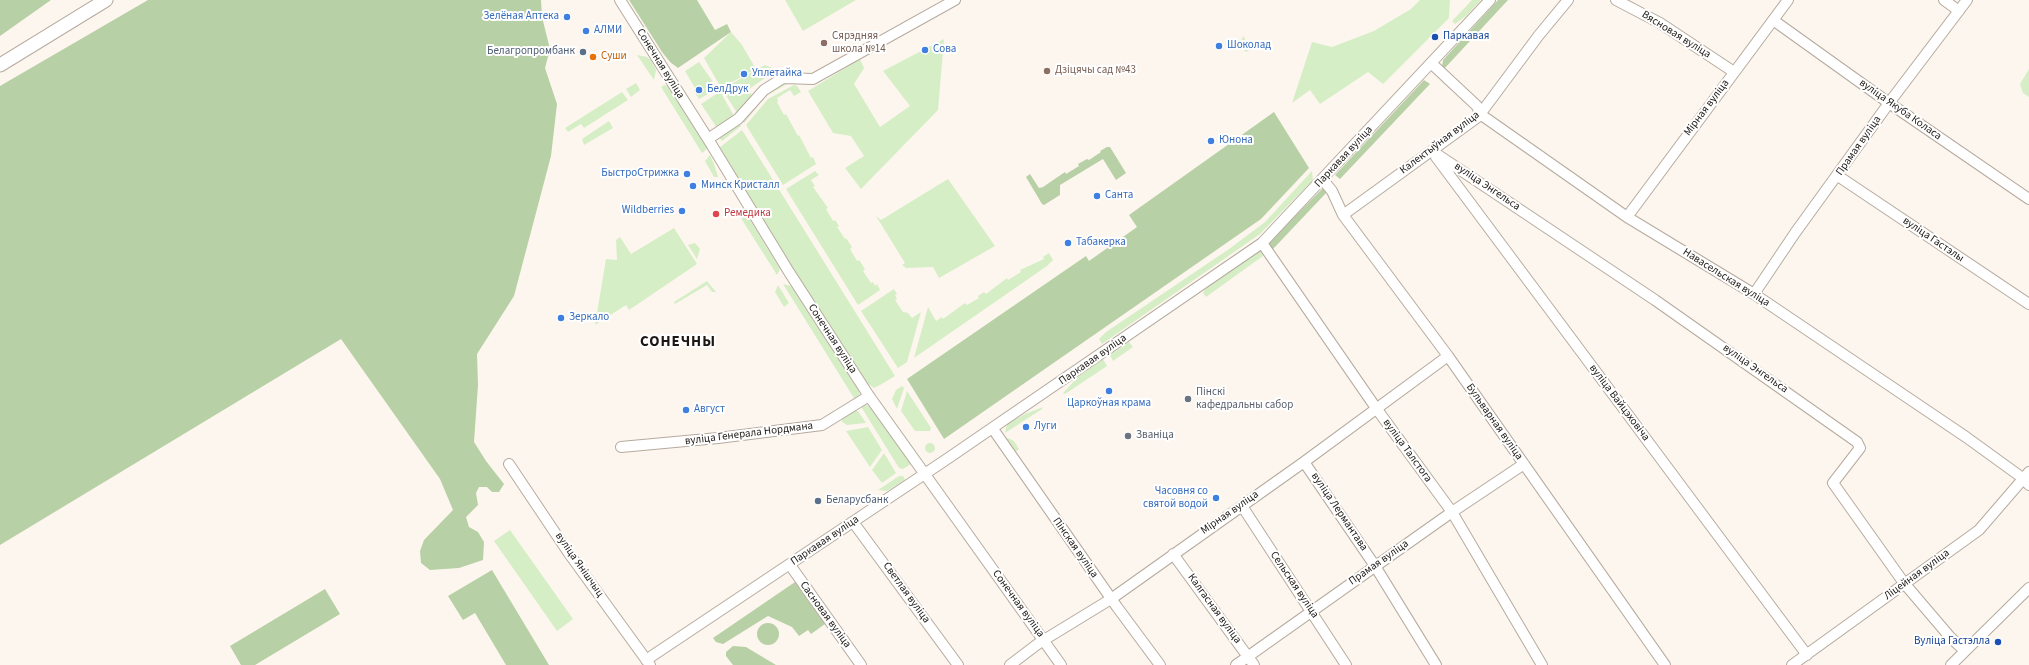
<!DOCTYPE html>
<meta charset="utf-8">
<style>
body{margin:0}
canvas{display:block;background:#fdf6ee}
</style>
<canvas width="2029" height="665"></canvas>
<script>
const ctx = document.querySelector('canvas').getContext('2d');
ctx.lineJoin = 'round';
function fillPath(path, color) { ctx.fillStyle = color; ctx.fill(path, 'evenodd'); }
const toPath = rows => new Path2D(rows.map(r => 'M' + r).join(''));
function trace(path, color, width, dash) { ctx.strokeStyle = color; ctx.lineWidth = width; ctx.lineCap = dash ? 'butt' : 'round'; ctx.setLineDash(dash || []); ctx.stroke(path); }
function label(font, color, halo, rows, align = 'center') {
  ctx.font = font + ' "Source Sans 3",sans-serif'; ctx.lineWidth = 4; ctx.setLineDash([]); ctx.textBaseline = 'middle'; ctx.strokeStyle = halo; ctx.fillStyle = color; for (const [text, x, y, turn = 0] of rows) {
    ctx.save(); ctx.translate(x, y); ctx.rotate((+turn || 0) * Math.PI / 180); ctx.textAlign = isNaN(turn) ? turn : align; if (halo) ctx.strokeText(text, 0, 0); ctx.fillText(text, 0, 0); ctx.restore();
  }
}
fillPath(toPath([
 [785,0,856,0,803,31],
 [1420,0,1450,0,1449,18,1383,84,1368,72,1320,104,1310,90,1292,103,1312,42,1332,47,1374,31,1411,9],
 [1472,0,1481,0,1466,16,1455,24,1452,21],
 [731,32,742,45,756,69,723,87,720,86,704,58],
 [1243,36,1251,49,1246,52,1242,48,1241,42],
 [944,39,938,110,861,189,845,168,864,156,851,136,833,133,808,91,860,59,864,68,854,84,880,127,910,106,883,71],
 [637,55,647,57,651,60,656,70,654,80],
 [699,62,716,86,715,90,699,99,694,91,695,88,685,71],
 [765,65,777,70,749,89,753,98,739,116,722,89],
 [2029,69,2029,97,2023,93,2020,84],
 [1441,78,1475,110,1441,81],
 [796,79,766,96,744,123,742,120,766,92,784,81],
 [636,83,640,90,631,97,626,89],
 [664,85,670,87,708,148,702,153,661,87],
 [794,85,797,86,801,92,794,96,790,90,777,98,778,101,777,102,784,115,786,114,798,136,799,135,811,158,813,157,816,164,783,185,746,125,768,99],
 [622,92,628,100,584,128,581,124,568,132,565,128],
 [718,93,721,93,734,116,717,128,701,104],
 [609,121,613,128,584,145,582,139],
 [738,122,741,126,722,141,718,136],
 [742,130,895,376,880,385,874,388,867,383,817,309,719,148],
 [710,155,714,164,718,177,714,177,705,161],
 [815,171,819,175,811,180,815,186,813,187,828,208,826,209,833,221,835,220,839,226,837,227,845,239,846,238,852,247,850,249,857,261,859,260,865,269,863,271,871,283,873,282,875,286,877,284,880,290,858,305,786,189],
 [1312,171,1313,180,1260,234,1102,344,1099,339,1106,332,1229,249,1265,222],
 [948,179,995,246,939,278,933,267,906,268,902,265,905,263,876,216,881,220],
 [740,211,749,218,780,269,777,275,739,215],
 [674,228,697,264,629,310,626,305,595,325,606,259,617,260,616,240,620,237,631,254],
 [695,243,700,249,697,259,688,245],
 [1260,249,1263,256,1206,297,1203,293,1206,288],
 [1049,253,1053,260,1047,266,914,358,928,307,936,321,942,317,943,319,965,303,967,305,979,298,978,296,984,292,986,294,1007,278,1008,280,1021,272,1020,270,1044,259,1043,257],
 [707,281,716,292,712,292,707,285,675,304,674,302],
 [783,284,791,286,859,391,860,399,857,403],
 [778,285,789,303,784,307,775,292],
 [894,289,897,294,895,295,897,299,895,300,903,312,908,313,912,318,921,312,907,362,898,368,861,311],
 [1129,342,1133,347,1113,361,1110,355],
 [1103,359,1107,366,1065,394,1063,393,1079,376],
 [902,386,904,388,897,409,892,399,896,390],
 [907,391,931,428,930,431,915,431,901,411],
 [863,404,872,407,911,464,903,469,899,468,860,405],
 [1043,407,1042,409,1005,433,1007,424,1025,414],
 [854,411,858,411,866,423,847,425,842,422,842,419],
 [868,427,882,450,870,467,846,431],
 [1008,438,1014,441,1019,449,1014,453,1006,439],
 '925 448a5 5 0 1 1 10 0a5 5 0 1 1-10 0Z',
 [884,453,896,473,882,483,872,470],
 [899,476,903,476,905,480,887,491,878,490],
 [510,530,573,619,557,631,494,541]
]), '#d6eec5');
fillPath(toPath([
 [0,0,51,0,0,36],
 [148,0,541,0,542,17,550,49,545,68,557,104,551,156,514,296,477,354,478,385,474,442,486,461,504,484,499,492,492,492,487,487,479,487,476,493,478,505,466,517,469,527,478,532,484,542,483,560,459,568,430,570,421,563,420,551,424,540,453,510,440,479,341,339,0,545,0,86],
 [629,0,697,0,715,30,727,24,731,32,678,68,670,62,662,52],
 [1498,0,1508,0,1444,69,1442,67,1443,60],
 [1424,80,1430,84,1340,179,1335,175],
 [1274,112,1309,168,1261,219,944,439,907,379,1086,256,1089,261,1137,227,1129,215],
 [1107,147,1110,147,1126,173,1116,180,1103,159,1060,185,1060,195,1044,205,1042,204,1026,177,1030,174,1039,188,1043,187,1065,172,1066,174,1079,166,1078,164,1087,159,1089,160,1101,152,1100,151],
 [1324,187,1328,191,1273,249,1269,246,1269,242],
 [492,570,549,665,506,665,475,613,463,620,448,596],
 [795,582,825,624,811,634,808,630,799,636,792,627,768,616,723,644,716,642,713,638],
 [325,589,340,614,255,665,241,665,230,646],
 '757 634a11 11 0 1 1 22 0a11 11 0 1 1-22 0Z',
 [733,646,746,647,776,665,733,665,726,656,726,652]
]), '#b8d0a5');
const minor = toPath([
 [620,0,708,139,789,272,869,396,1061,665],
 [1616,0,1660,23,1734,72],
 [1944,0,1959,11],
 [1773,20,1889,103,2029,199],
 [1431,63,1477,106,1480,114,1627,217,1754,294,1966,437,2024,479,2029,485],
 [708,139,738,119,764,90,783,78,813,79,955,0],
 [1432,151,1655,300,1857,442,1860,448,1833,483,1904,583,1950,637,1965,651],
 [1436,157,1807,655],
 [1838,176,2029,304],
 [1323,180,1332,191,1343,215,1448,356,1665,665],
 [1343,215,1478,117,1539,35,1568,0],
 [1627,217,1788,0],
 [1262,243,1376,408,1452,512,1542,665],
 [1754,294,1795,233,1889,103,1967,0],
 [993,429,1117,607,1160,665],
 [621,447,718,438,822,425,869,396],
 [1304,462,1375,566,1436,665],
 [509,464,568,552,650,665],
 [1242,506,1346,665],
 [853,522,958,665],
 [1173,554,1254,665],
 [790,565,861,665],
 [646,660,947,459,1262,243,1490,0],
 [1010,665,1039,643,1111,599,1304,462,1448,356],
 [1236,665,1452,512,1524,464],
 [1792,665,1979,530,2029,472],
 [1951,665,2029,588]
]);
const major = toPath([
 [0,65,106,0]
]);
trace(minor, '#b6aa9e', 12);
trace(major, '#b6aa9e', 15);
trace(minor, '#fff', 10);
trace(major, '#fff', 13);
for (const [x, y, r, color] of [
 [567,17,4,"#3f7fe0"],
 [586,31,4,"#3f7fe0"],
 [1435,37,4,"#1a4fb4"],
 [824,43,4,"#8d6e63"],
 [1219,46,4,"#3f7fe0"],
 [925,50,4,"#3f7fe0"],
 [583,52,4,"#5c6f8a"],
 [593,57,4,"#e8710a"],
 [1047,71,4,"#8d6e63"],
 [744,74,4,"#3f7fe0"],
 [699,90,4,"#3f7fe0"],
 [1211,141,4,"#3f7fe0"],
 [687,174,4,"#3f7fe0"],
 [693,186,4,"#3f7fe0"],
 [1097,196,4,"#3f7fe0"],
 [682,211,4,"#3f7fe0"],
 [716,214,4,"#e0444e"],
 [1068,243,4,"#3f7fe0"],
 [561,318,4,"#3f7fe0"],
 [1109,391,4,"#3f7fe0"],
 [1188,399,4,"#6b7280"],
 [686,410,4,"#3f7fe0"],
 [1026,427,4,"#3f7fe0"],
 [1128,436,4,"#6b7280"],
 [1216,498,4,"#3f7fe0"],
 [818,501,4,"#5c6f8a"],
 [1998,642,4,"#1a4fb4"]
]) { const dot = new Path2D(); dot.arc(x, y, r, 0, 2 * Math.PI); ctx.fillStyle = color; ctx.fill(dot); trace(dot, '#fff', 1.5); }
label('11px', '#366cbe', '#fff', [
 ["Зелёная Аптека",559,17,"right"],
 ["АЛМИ",594,31],
 ["Шоколад",1227,46],
 ["Сова",933,50],
 ["Уплетайка",752,74],
 ["БелДрук",707,90],
 ["Юнона",1219,141],
 ["БыстроСтрижка",679,174,"right"],
 ["Минск Кристалл",701,186],
 ["Санта",1105,196],
 ["Wildberries",674,211,"right"],
 ["Табакерка",1076,243],
 ["Зеркало",569,318],
 ["Царкоўная крама",1109,404,"center"],
 ["Август",694,410],
 ["Луги",1034,427],
 ["Часовня со",1208,492,"right"],
 ["святой водой",1208,505,"right"]
], 'left');
label('11px', '#1d1814', '#fff', [
 ["Вясновая вуліца",1676,35,32],
 ["Сонечная вуліца",660,64,58],
 ["Мірная вуліца",1707,108,-53],
 ["вуліца Якуба Коласа",1900,110,35],
 ["Калектыўная вуліца",1440,143,-37],
 ["Прамая вуліца",1859,146,-55],
 ["Паркавая вуліца",1344,157,-47],
 ["вуліца Энгельса",1487,187,34],
 ["вуліца Гастэлы",1933,240,34],
 ["Навасельская вуліца",1726,278,32],
 ["Сонечная вуліца",832,339,57],
 ["Паркавая вуліца",1093,360,-35],
 ["вуліца Энгельса",1755,369,35],
 ["вуліца Вайцэховіча",1619,403,53],
 ["Бульварная вуліца",1494,422,55],
 ["вуліца Генерала Нордмана",749,434,-7],
 ["вуліца Талстога",1407,451,54],
 ["вуліца Лермантава",1339,512,56],
 ["Мірная вуліца",1230,513,-35],
 ["Паркавая вуліца",825,541,-34],
 ["Пінская вуліца",1075,548,55],
 ["Прамая вуліца",1379,563,-35],
 ["вуліца Янішчыц",579,565,55],
 ["Ліцейная вуліца",1917,575,-36],
 ["Сельская вуліца",1294,585,56],
 ["Светлая вуліца",906,593,54],
 ["Сонечная вуліца",1018,604,54],
 ["Калгасная вуліца",1214,609,54],
 ["Сасновая вуліца",825,615,54]
]);
label('11px', '#785e54', '#fff', [
 ["Сярэдняя",832,37],
 ["школа №14",832,50],
 ["Дзіцячы сад №43",1055,71]
], 'left');
label('11px', '#164399', '#fff', [
 ["Паркавая",1443,37],
 ["Вуліца Гастэлла",1990,642,"right"]
], 'left');
label('11px', '#4e5e75', '#fff', [
 ["Белагропромбанк",575,52],
 ["Беларусбанк",826,501,"left"]
], 'right');
label('11px', '#c56008', '#fff', [
 ["Суши",601,57]
], 'left');
label('11px', '#be3a42', '#fff', [
 ["Ремедика",724,214]
], 'left');
label('11px', '#5b616d', '#fff', [
 ["Пінскі",1196,393],
 ["кафедральны сабор",1196,406],
 ["Званіца",1136,436]
], 'left');
ctx.letterSpacing = '1px';
label('bold 15px', '#1d1814', '#fff', [
 ["СОНЕЧНЫ",678,343]
]);
ctx.letterSpacing = '0px';
</script>
